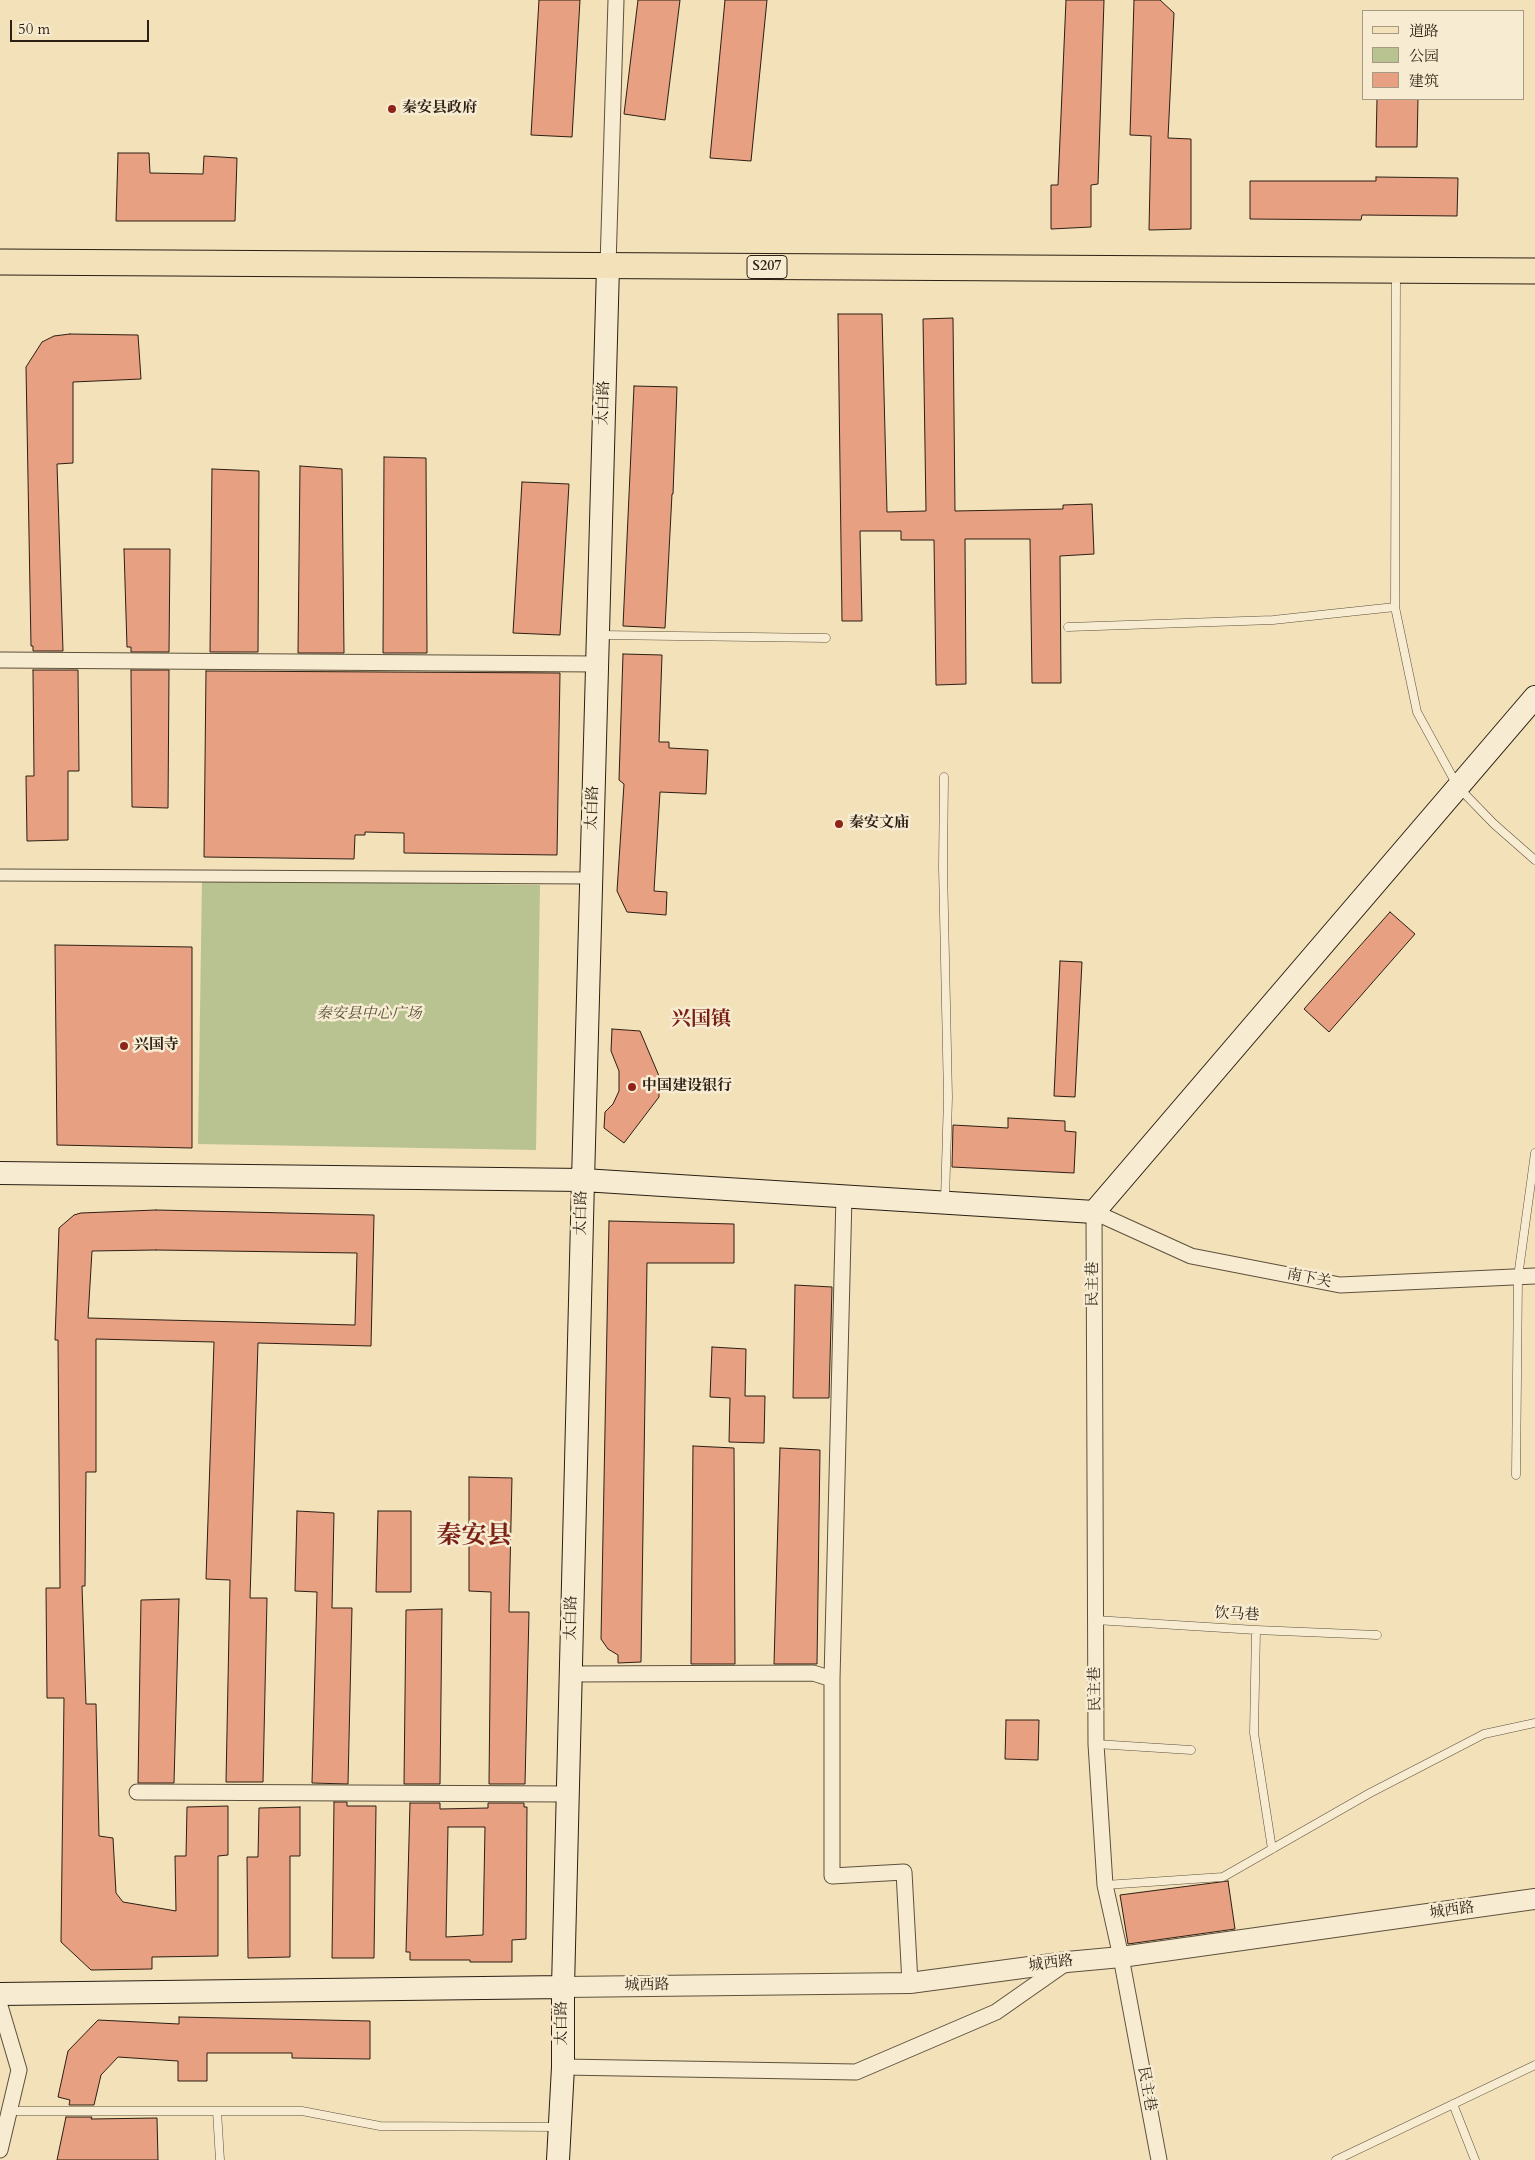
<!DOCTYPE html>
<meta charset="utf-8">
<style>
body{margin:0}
#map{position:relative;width:1535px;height:2160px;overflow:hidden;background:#f2e1b9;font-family:Cardo,"Noto Serif SC",serif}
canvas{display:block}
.legend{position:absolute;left:1362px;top:10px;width:162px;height:90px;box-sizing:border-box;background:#f7ecd2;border:1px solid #a69a86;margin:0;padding:6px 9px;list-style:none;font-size:15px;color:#2c1f13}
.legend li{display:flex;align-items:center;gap:10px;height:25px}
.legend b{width:25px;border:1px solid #a69a86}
.scale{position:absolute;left:10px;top:20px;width:139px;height:22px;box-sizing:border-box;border:2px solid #2c1f13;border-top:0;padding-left:6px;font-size:15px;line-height:18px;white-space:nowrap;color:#2c1f13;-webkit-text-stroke:4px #f7ecd2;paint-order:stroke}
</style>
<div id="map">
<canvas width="1535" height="2160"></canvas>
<ul class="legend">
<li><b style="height:6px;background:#f2e1b9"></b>道路</li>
<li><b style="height:14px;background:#b8c391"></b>公园</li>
<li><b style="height:14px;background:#e7a081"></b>建筑</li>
</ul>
<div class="scale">50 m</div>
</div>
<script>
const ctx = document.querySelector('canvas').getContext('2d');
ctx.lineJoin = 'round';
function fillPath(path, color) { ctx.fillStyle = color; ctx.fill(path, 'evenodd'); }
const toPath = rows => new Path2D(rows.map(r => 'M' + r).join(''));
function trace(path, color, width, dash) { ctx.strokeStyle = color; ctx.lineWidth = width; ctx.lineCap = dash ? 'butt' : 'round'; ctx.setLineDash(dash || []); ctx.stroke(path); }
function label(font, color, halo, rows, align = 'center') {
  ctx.font = font + ' Cardo,"Noto Serif SC",serif'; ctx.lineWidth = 5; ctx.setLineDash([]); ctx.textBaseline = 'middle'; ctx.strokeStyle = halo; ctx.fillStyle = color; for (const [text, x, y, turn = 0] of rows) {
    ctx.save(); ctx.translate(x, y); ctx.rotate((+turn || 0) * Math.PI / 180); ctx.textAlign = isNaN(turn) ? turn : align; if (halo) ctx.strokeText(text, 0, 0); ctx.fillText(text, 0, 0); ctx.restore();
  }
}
fillPath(toPath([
 [202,880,540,885,536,1150,198,1144]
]), '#b8c391');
const building = toPath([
 [539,0,580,0,572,137,531,135,539,0],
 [638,0,680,0,665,120,624,114,638,0],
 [725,0,767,0,751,161,710,158,725,0],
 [1066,0,1104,0,1098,184,1091,185,1091,227,1051,229,1051,185,1058,185,1066,0],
 [1134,0,1160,0,1174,13,1168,138,1191,139,1191,229,1149,230,1151,136,1130,135,1134,0],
 [1377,99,1418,99,1417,147,1376,147,1377,99],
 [118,153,149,153,150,173,203,174,204,156,237,158,235,221,116,221,118,153],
 [1376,177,1458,178,1457,216,1362,215,1361,220,1250,219,1250,181,1376,181,1376,177],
 [838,314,882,314,887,512,926,511,923,319,953,318,955,511,1063,509,1063,505,1092,504,1094,554,1060,556,1061,683,1032,683,1030,539,965,539,966,684,936,685,934,540,901,540,901,531,860,531,862,621,842,621,838,314],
 [70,334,138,335,141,379,73,382,73,463,57,464,63,651,33,651,33,646,31,646,26,367,42,342,54,336,70,334],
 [634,386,677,387,673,494,672,494,665,628,623,626,634,386],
 [384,457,426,458,427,653,383,653,384,457],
 [300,466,342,469,344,653,298,653,300,466],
 [212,469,259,471,258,652,210,652,212,469],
 [522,482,569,484,560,635,513,633,522,482],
 [124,549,170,549,169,652,131,652,131,647,127,647,124,549],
 [623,654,662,655,659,742,669,742,669,748,708,750,706,794,660,792,654,891,667,892,666,915,627,912,617,891,624,784,619,780,623,654],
 [33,670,78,670,79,771,68,771,68,840,27,841,26,776,34,776,33,670],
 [131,670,169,670,168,808,132,807,131,670],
 [206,671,560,673,557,855,404,853,404,833,365,832,365,835,355,835,354,859,204,857,206,671],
 [1390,912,1415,934,1329,1032,1304,1009,1390,912],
 [55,945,192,947,192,1148,57,1145,55,945],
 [1060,961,1082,962,1075,1097,1054,1096,1060,961],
 [612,1029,640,1031,659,1076,659,1097,624,1143,604,1128,605,1112,613,1104,619,1091,619,1071,611,1051,612,1029],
 [1008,1118,1065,1121,1065,1131,1076,1132,1074,1173,952,1167,953,1125,1008,1128,1008,1118],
 [156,1210,374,1215,371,1346,258,1343,250,1598,267,1598,263,1782,226,1782,230,1580,206,1579,214,1342,96,1339,96,1472,86,1472,85,1586,82,1586,86,1704,96,1704,99,1836,113,1838,116,1893,123,1902,176,1911,175,1856,186,1856,187,1807,228,1806,228,1855,218,1856,218,1956,152,1957,152,1969,91,1970,61,1942,64,1698,47,1698,46,1588,60,1588,58,1340,55,1340,59,1228,74,1215,81,1213,156,1210],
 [156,1250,357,1253,355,1325,88,1318,92,1251,156,1250],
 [609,1221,734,1224,734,1263,647,1263,641,1662,618,1663,618,1655,608,1649,601,1639,609,1221],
 [795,1285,832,1287,829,1398,793,1398,795,1285],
 [712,1347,746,1349,745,1396,765,1396,764,1443,729,1442,730,1398,710,1397,712,1347],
 [693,1446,734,1448,735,1664,691,1664,693,1446],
 [780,1448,820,1450,817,1664,774,1664,780,1448],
 [469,1477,512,1478,509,1612,529,1612,525,1784,489,1784,491,1592,469,1591,469,1477],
 [297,1511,334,1513,332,1608,352,1608,348,1784,312,1783,317,1592,295,1591,297,1511],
 [378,1511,411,1511,411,1592,376,1592,378,1511],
 [179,1599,174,1783,138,1783,141,1600,179,1599],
 [442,1609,440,1784,404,1784,406,1610,442,1609],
 [1006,1720,1039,1720,1038,1760,1005,1759,1006,1720],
 [334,1802,347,1802,347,1806,376,1806,374,1958,332,1958,334,1802],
 [410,1803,440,1803,440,1809,488,1808,488,1803,524,1803,524,1807,527,1807,526,1939,512,1940,512,1962,470,1962,470,1960,410,1960,410,1952,406,1952,410,1803],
 [448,1827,485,1827,483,1935,446,1937,448,1827],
 [300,1807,300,1856,290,1856,290,1957,248,1958,247,1857,258,1857,259,1808,300,1807],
 [1228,1881,1235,1929,1128,1944,1120,1895,1228,1881],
 [179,2017,370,2021,370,2059,292,2058,292,2053,207,2053,207,2081,178,2081,178,2061,118,2057,101,2075,94,2105,69,2105,70,2100,58,2097,68,2051,98,2020,179,2024,179,2017],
 [66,2117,92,2117,91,2119,157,2118,158,2160,57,2160,66,2117]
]);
fillPath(building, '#e7a081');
trace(building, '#2c1f13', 1);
const service = toPath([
 [1396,273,1395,607,1417,712,1458,787,1494,824,1535,860],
 [1068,627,1273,620,1395,607],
 [601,635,826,638],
 [944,777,943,867,948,1097,945,1200],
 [1516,1475,1518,1277,1535,1153],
 [1095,1620,1256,1630,1377,1635],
 [1256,1630,1254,1733,1272,1849],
 [1096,1744,1191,1750],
 [1105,1885,1223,1877,1370,1793,1484,1734,1535,1723],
 [1453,2104,1475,2160],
 [9,2111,302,2111,380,2126,558,2127],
 [217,2111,220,2160],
 [1336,2160,1535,2065]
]);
const pedestrian = toPath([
 [0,875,591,878]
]);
const minor = toPath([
 [608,266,616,0],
 [0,660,597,664],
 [571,1674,813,1673,832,1679,832,1876,904,1872,910,1983],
 [832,1679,844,1196],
 [137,1792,568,1794],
 [0,2006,19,2070,0,2150],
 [563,2067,856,2072,996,2012,1066,1963],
 [1159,2160,1121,1957,1105,1885,1096,1744,1094,1212,1191,1256,1340,1285,1535,1276]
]);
const tertiary = toPath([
 [563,1987,910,1983,1067,1962,1121,1957,1535,1899]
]);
const secondary = toPath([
 [0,1173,583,1180,1094,1212,1535,697],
 [0,1994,563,1987],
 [558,2160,563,2067,563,1987,583,1180,608,266]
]);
const primary = toPath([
 [0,262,1535,271]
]);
trace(service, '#5e503c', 9);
trace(pedestrian, '#5e503c', 13);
trace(minor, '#5e503c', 17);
trace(tertiary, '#5e503c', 22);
trace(secondary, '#2c1f13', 24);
trace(primary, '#2c1f13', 27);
trace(service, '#f7ecd2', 8);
trace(pedestrian, '#f7ecd2', 11);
trace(minor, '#f7ecd2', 15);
trace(tertiary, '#f7ecd2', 20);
trace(secondary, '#f7ecd2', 22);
trace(primary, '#f2e1b9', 25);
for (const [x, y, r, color] of [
 [392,109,5,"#8f2418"],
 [839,824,5,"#8f2418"],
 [124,1046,5,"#8f2418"],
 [632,1087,5,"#8f2418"]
]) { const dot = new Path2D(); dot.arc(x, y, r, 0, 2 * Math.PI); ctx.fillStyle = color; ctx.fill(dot); trace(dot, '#f7ecd2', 2); }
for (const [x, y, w] of [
 [767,267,40]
]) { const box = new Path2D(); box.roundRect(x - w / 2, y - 11.5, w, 23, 4); ctx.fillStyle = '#f7ecd2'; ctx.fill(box); trace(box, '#2c1f13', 1); }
label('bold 14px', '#2c1f13', null, [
 ["S207",767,267]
]);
label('bold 15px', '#2c1f13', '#f7ecd2', [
 ["秦安县政府",402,109],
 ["秦安文庙",849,824],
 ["兴国寺",134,1046],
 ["中国建设银行",642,1087]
], 'left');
label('15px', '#2c1f13', '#f7ecd2', [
 ["太白路",604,403,-88],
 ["太白路",593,808,-88],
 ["太白路",582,1213,-89],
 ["南下关",1309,1279,11],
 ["民主巷",1094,1284,-90],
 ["饮马巷",1237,1615,3],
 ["太白路",572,1618,-89],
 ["民主巷",1096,1689,-91],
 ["城西路",1452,1911,-8],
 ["城西路",1051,1964,-7],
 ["城西路",647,1986,-1],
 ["太白路",563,2023,-90],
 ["民主巷",1146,2089,80]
]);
label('italic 15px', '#565039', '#f7ecd2', [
 ["秦安县中心广场",369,1015]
]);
label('bold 20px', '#7a1f14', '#f7ecd2', [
 ["兴国镇",701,1020]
]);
label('bold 25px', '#7a1f14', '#f7ecd2', [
 ["秦安县",474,1537]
]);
</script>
